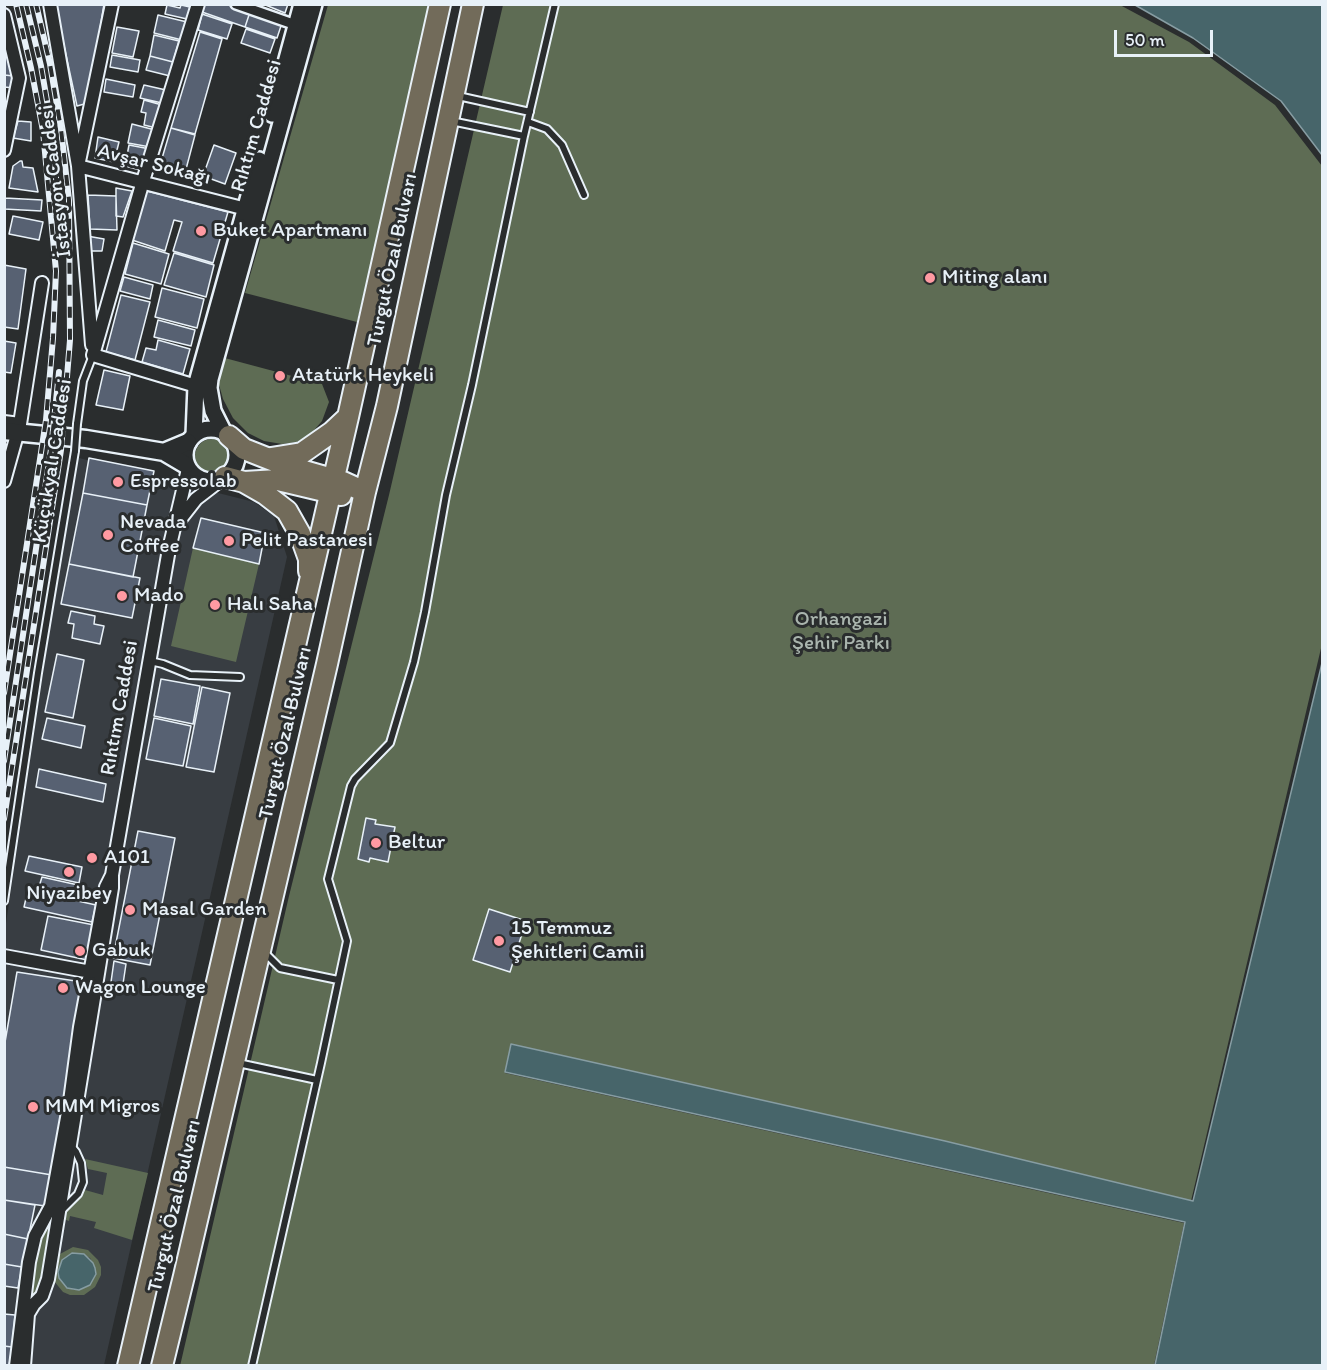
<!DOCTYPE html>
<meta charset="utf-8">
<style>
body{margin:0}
#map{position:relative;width:1327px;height:1370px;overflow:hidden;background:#2a2d2e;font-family:Itim,sans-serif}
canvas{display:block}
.frame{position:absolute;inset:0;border:6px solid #e8f1f8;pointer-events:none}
.scale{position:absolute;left:1114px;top:30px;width:99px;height:27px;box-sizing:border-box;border:3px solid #e8f1f8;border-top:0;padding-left:8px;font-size:18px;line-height:21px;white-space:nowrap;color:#e8f1f8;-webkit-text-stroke:4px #2a2d2e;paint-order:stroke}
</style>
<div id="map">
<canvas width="1327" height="1370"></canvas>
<div class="frame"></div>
<div class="scale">50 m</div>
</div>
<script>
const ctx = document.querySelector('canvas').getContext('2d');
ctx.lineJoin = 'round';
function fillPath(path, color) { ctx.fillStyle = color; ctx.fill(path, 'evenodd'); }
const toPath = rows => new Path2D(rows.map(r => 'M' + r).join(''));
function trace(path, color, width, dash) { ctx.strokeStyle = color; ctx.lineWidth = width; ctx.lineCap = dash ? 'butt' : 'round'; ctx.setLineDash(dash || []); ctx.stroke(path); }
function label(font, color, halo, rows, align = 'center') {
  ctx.font = font + ' Itim,sans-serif'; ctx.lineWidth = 6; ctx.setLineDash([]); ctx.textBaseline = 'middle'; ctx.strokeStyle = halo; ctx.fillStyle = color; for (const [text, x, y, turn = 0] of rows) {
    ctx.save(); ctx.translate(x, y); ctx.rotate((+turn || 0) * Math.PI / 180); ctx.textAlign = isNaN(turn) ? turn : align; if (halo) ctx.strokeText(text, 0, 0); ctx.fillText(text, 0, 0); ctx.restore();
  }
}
fillPath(toPath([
 [75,457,254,502,274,516,287,557,104,1365,5,1366,5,930]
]), '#383d42');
fillPath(toPath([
 [328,5,433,5,357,322,245,293],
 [503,5,1120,5,1189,42,1275,105,1322,166,1322,644,1191,1201,944,1142,511,1044,505,1073,1184,1223,1154,1365,180,1366,289,896,389,495],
 [221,357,322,384,329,402,322,421,309,436,297,442,282,444,264,441,248,433,233,418,223,399,218,381],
 '195 456a17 17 0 1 1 34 0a17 17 0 1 1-34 0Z',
 [193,548,259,564,236,662,171,646],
 [85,1159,148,1173,132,1240,94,1228,96,1222,70,1216,69,1221,61,1218,85,1190,103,1195,107,1173,88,1169],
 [48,1224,52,1226,44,1282,37,1295,33,1297,29,1294,35,1246],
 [73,1247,88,1250,98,1260,101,1267,101,1275,95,1287,84,1295,70,1295,63,1292,54,1281,52,1274,55,1260,60,1254],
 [78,1253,90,1258,95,1268,79,1290,73,1290,62,1260]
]), '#5e6c54');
const water = toPath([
 [1135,5,1322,5,1322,155,1281,101,1193,38,1135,5],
 [1322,663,1322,1365,1155,1365,1185,1222,505,1072,511,1044,945,1141,1193,1201,1322,663],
 [72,1253,84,1254,93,1263,95,1268,96,1274,90,1285,79,1290,67,1288,59,1278,58,1272,62,1260,72,1253]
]);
fillPath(water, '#47656a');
trace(water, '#879da3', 1.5);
const building = toPath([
 [55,4,104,4,88,103,77,106,55,4],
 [204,4,228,4,250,12,245,27,202,12,204,4],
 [263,4,288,4,285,13,263,4],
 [167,5,180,8,181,5,190,7,187,19,165,14,167,5],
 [250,12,282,23,277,38,245,27,250,12],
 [202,14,232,24,227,39,198,30,202,14],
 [158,15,187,22,182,40,154,33,158,15],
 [117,27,139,31,133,57,112,53,117,27],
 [246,29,275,39,270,53,241,43,246,29],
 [200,32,222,39,195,134,171,128,200,32],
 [154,35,179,41,173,62,150,56,154,35],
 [112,55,140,60,138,72,110,67,112,55],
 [150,56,173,62,170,76,146,70,150,56],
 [4,57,12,57,14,76,4,75,4,57],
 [4,75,14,76,14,88,4,87,4,75],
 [106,79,135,85,133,97,104,92,106,79],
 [144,85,166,90,162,103,140,98,144,85],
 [144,100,162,105,156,128,144,125,146,113,141,112,144,100],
 [18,121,31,122,31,141,13,138,18,121],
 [132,124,155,130,150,147,128,143,132,124],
 [171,128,195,135,185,173,160,165,171,128],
 [98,137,119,142,114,162,95,158,98,137],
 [129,145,150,149,145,166,140,170,125,166,129,145],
 [214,145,236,153,225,184,203,176,214,145],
 [20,161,22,161,23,167,33,168,38,192,9,188,13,166,20,161],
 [116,188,132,191,123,217,116,216,116,188],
 [147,191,228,212,213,263,173,251,182,222,174,220,165,251,132,240,147,191],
 [88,195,116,196,117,230,90,229,88,195],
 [5,198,42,200,41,211,4,209,5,198],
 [13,216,43,222,39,240,9,234,13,216],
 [87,236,104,239,102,251,88,251,87,236],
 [133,243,169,254,161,284,125,274,133,243],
 [174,253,214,265,206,297,164,285,174,253],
 [4,265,26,269,18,329,4,327,4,265],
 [124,277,153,285,150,299,120,291,124,277],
 [162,288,204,299,197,328,155,317,162,288],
 [121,295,150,302,135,360,106,352,121,295],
 [158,320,195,330,191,346,154,337,158,320],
 [158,340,190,349,183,374,142,362,146,348,156,350,158,340],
 [4,341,16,343,11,373,4,372,4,341],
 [104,370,130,376,123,410,96,405,104,370],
 [89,458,154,471,147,505,83,493,89,458],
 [83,493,147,505,133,577,69,564,83,493],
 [201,518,265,533,259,564,193,548,201,518],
 [69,564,140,578,132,618,61,604,69,564],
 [71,611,95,616,94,624,104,626,100,644,72,638,74,624,68,623,71,611],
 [57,654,84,660,73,718,45,712,57,654],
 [161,679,200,686,193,724,154,716,161,679],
 [202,687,230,693,214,772,186,767,202,687],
 [47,718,85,726,81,748,42,739,47,718],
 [154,718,191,726,183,766,146,759,154,718],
 [39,769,106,784,103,802,36,787,39,769],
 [366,818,376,820,375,824,395,827,388,862,370,858,369,862,358,859,366,818],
 [138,831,175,838,150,965,113,958,138,831],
 [29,856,82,867,79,883,25,871,29,856],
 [42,877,78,885,75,899,38,890,42,877],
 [28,890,96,905,92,922,24,907,28,890],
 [489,909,526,921,510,972,473,960,489,909],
 [48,916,94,925,87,960,41,950,48,916],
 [114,961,126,964,123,984,111,982,114,961],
 [17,972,82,982,52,1175,4,1167,4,1048,17,972],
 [4,1167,52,1175,45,1206,4,1200,4,1167],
 [4,1200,35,1205,28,1239,4,1234,4,1200],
 [4,1234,28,1239,22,1267,4,1264,4,1234],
 [4,1264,22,1267,18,1288,4,1286,4,1264],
 [4,1314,15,1315,12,1347,4,1346,4,1314],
 [4,1346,12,1347,9,1366,4,1366,4,1346]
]);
fillPath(building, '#576172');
trace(building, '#e8f1f8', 1.5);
const service = toPath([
 [458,96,530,112],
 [451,121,524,136],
 [528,122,547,129,562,145,584,195],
 [77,424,83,381,93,355],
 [150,661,163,664,190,675,240,677],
 [4,901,38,673,75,451],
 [265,953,280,968,338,980],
 [238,1063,317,1080],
 [61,1211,78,1194,83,1182,81,1163,76,1152,71,1146],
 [252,1366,321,1063,347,941,328,879,351,786,355,779,390,743,414,662,425,612,446,495,472,385,524,136,555,4]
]);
const pedestrian = toPath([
 [236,4,296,25]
]);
const minor = toPath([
 [50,4,78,166,92,345],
 [112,4,78,166,254,211],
 [4,15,19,78,4,150],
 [93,355,143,181,198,4],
 [93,355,196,386],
 [4,422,20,424],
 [4,481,20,424,42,283],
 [178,522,196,499,222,479],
 [112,875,169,549,188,469],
 [4,956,91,972],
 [16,1366,29,1262,35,1236,51,1206,70,1101,80,1027,106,887,112,875,112,888,48,1279,42,1296,34,1304,28,1314,24,1366]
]);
const tertiary = toPath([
 [272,114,302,4],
 '185 455a26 26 0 1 1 52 0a26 26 0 1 1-52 0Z',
 [224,433,213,411,209,388,210,379,314,4],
 [194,435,196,386,259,160]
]);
const secondary = toPath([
 [4,431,86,439,164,452],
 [186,465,164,452,188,442]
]);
const trunk = toPath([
 [229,436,244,449,287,466,343,482,365,492],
 [271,458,302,453,332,432,348,417],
 [225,477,244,482,265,494,287,511,300,534,309,559,309,571],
 [244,482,278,480,341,495],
 [128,1366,348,417,440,4],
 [162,1366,184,1276,327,664,365,492,387,406,473,4]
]);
trace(service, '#e8f1f8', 10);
trace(pedestrian, '#e8f1f8', 14);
trace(minor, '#e8f1f8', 16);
trace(tertiary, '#e8f1f8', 20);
trace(secondary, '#e8f1f8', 21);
trace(trunk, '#e8f1f8', 24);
trace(service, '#2a2d2e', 6);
trace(pedestrian, '#2a2d2e', 9);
trace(minor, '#2a2d2e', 12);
trace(tertiary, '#2a2d2e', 15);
trace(secondary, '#2a2d2e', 16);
trace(trunk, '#726b5a', 20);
const rail = toPath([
 [26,4,41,66,52,130,61,237],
 [4,693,46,420,53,338,56,271,43,131,31,68,16,4],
 [4,761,51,449,59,372],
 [4,819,61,450,70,340,69,200,61,129,50,64,36,4]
]);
trace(rail, '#e8f1f8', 6);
trace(rail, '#2a2d2e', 4, [11]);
const serviceBridge = toPath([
 [75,451,77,424]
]);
trace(serviceBridge, '#e8f1f8', 10, []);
trace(serviceBridge, '#2a2d2e', 6);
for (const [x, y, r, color] of [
 [201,231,6,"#ff9aa2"],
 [930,278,6,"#ff9aa2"],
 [280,376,6,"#ff9aa2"],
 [118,482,6,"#ff9aa2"],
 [108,535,6,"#ff9aa2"],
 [229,541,6,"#ff9aa2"],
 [122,596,6,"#ff9aa2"],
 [215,605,6,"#ff9aa2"],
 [376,843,6,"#ff9aa2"],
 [92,858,6,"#ff9aa2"],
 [69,872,6,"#ff9aa2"],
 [130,910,6,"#ff9aa2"],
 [499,941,6,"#ff9aa2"],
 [80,951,6,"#ff9aa2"],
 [63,988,6,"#ff9aa2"],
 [33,1107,6,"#ff9aa2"]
]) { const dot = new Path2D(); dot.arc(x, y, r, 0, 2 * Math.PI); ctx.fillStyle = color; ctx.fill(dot); trace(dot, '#2a2d2e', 2); }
label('21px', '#e8f1f8', '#2a2d2e', [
 ["Rıhtım Caddesi",257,126,-74],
 ["Avşar Sokağı",154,165,14],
 ["İstasyon Caddesi",56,181,-97],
 ["Turgut Özal Bulvarı",393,260,-78],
 ["Küçükyalı Caddesi",53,461,-81],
 ["Rıhtım Caddesi",120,708,-80],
 ["Turgut Özal Bulvarı",286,733,-77],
 ["Turgut Özal Bulvarı",175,1206,-77]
]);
label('21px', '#e8f1f8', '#2a2d2e', [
 ["Buket Apartmanı",213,231],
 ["Miting alanı",942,278],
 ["Atatürk Heykeli",292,376],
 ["Espressolab",130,482],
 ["Nevada",120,523],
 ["Coffee",120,547],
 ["Pelit Pastanesi",241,541],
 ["Mado",134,596],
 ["Halı Saha",227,605],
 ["Beltur",388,843],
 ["A101",104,858],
 ["Niyazibey",69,894,"center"],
 ["Masal Garden",142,910],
 ["15 Temmuz",511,929],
 ["Şehitleri Camii",511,953],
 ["Gabuk",92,951],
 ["Wagon Lounge",75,988],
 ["MMM Migros",45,1107]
], 'left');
label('21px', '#aab5ae', '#2a2d2e', [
 ["Orhangazi",841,620],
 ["Şehir Parkı",841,644]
]);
</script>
